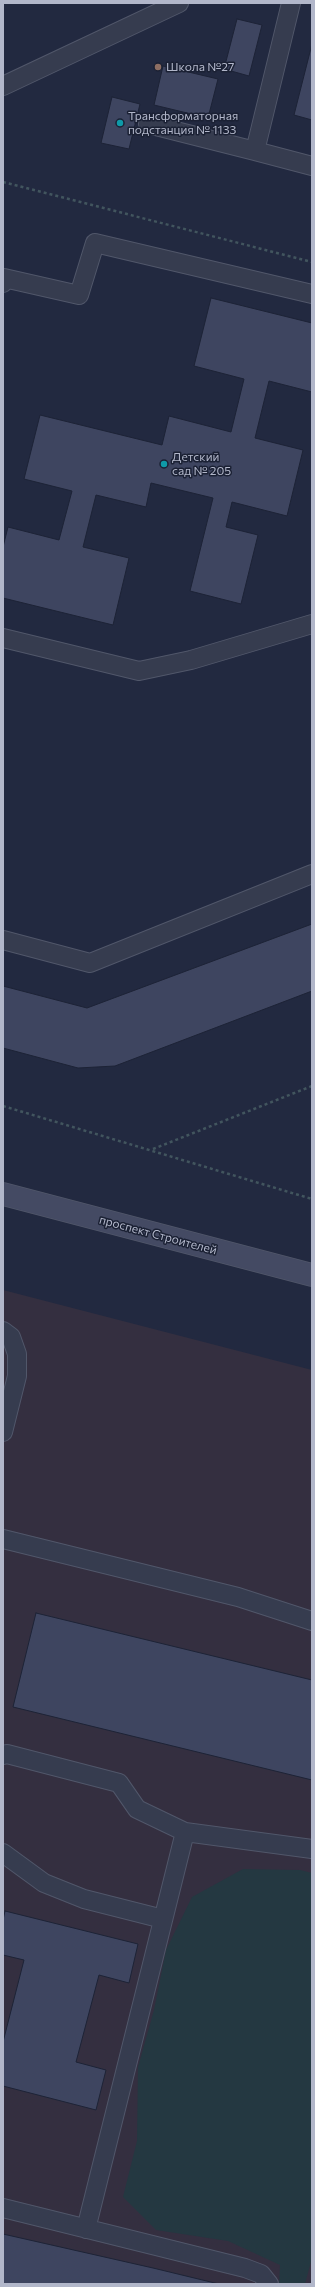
<!DOCTYPE html>
<meta charset="utf-8">
<style>
body{margin:0}
#map{position:relative;width:315px;height:2287px;overflow:hidden;background:#222940;font-family:Commissioner,sans-serif}
canvas{display:block}
.frame{position:absolute;inset:0;border:4px solid #b2b7ca;pointer-events:none}
</style>
<div id="map">
<canvas width="315" height="2287"></canvas>
<div class="frame"></div>
</div>
<script>
const ctx = document.querySelector('canvas').getContext('2d');
ctx.lineJoin = 'round';
function fillPath(path, color) { ctx.fillStyle = color; ctx.fill(path, 'evenodd'); }
const toPath = rows => new Path2D(rows.map(r => 'M' + r).join(''));
function trace(path, color, width, dash) { ctx.strokeStyle = color; ctx.lineWidth = width; ctx.lineCap = dash ? 'butt' : 'round'; ctx.setLineDash(dash || []); ctx.stroke(path); }
function label(font, color, halo, rows, align = 'center') {
  ctx.font = font + ' Commissioner,sans-serif'; ctx.lineWidth = 3; ctx.setLineDash([]); ctx.textBaseline = 'middle'; ctx.strokeStyle = halo; ctx.fillStyle = color; for (const [text, x, y, turn = 0] of rows) {
    ctx.save(); ctx.translate(x, y); ctx.rotate((+turn || 0) * Math.PI / 180); ctx.textAlign = isNaN(turn) ? turn : align; if (halo) ctx.strokeText(text, 0, 0); ctx.fillText(text, 0, 0); ctx.restore();
  }
}
fillPath(toPath([
 [3,1290,312,1370,312,2284,3,2284]
]), '#342f40');
fillPath(toPath([
 [243,1869,300,1870,312,1873,312,2258,305,2284,279,2284,280,2265,228,2241,156,2230,123,2197,137,2141,138,2067,154,2010,166,1950,192,1897]
]), '#243841');
const building = toPath([
 [237,19,262,25,249,76,224,69,237,19],
 [312,44,312,120,294,115,312,44],
 [163,66,218,79,208,118,154,105,163,66],
 [112,97,140,104,129,149,101,143,112,97],
 [211,298,312,323,312,392,269,381,255,438,303,450,287,516,232,502,226,527,258,535,241,604,190,591,213,498,151,483,146,507,96,495,83,547,129,558,113,625,3,598,3,547,8,527,59,540,72,491,24,479,40,415,162,445,169,416,231,432,244,379,194,366,211,298],
 [312,924,312,991,115,1066,78,1068,3,1048,3,986,87,1008,312,924],
 [36,1613,312,1680,312,1780,13,1707,36,1613],
 [5,1911,138,1944,129,1983,99,1975,76,2062,106,2070,96,2110,3,2086,3,2042,24,1960,3,1955,3,1920,5,1911],
 [3,2234,153,2268,219,2284,3,2284,3,2234]
]);
fillPath(building, '#3e4560');
trace(building, '#1d2336', 1);
const service = toPath([
 [291,3,255,151,312,166],
 [3,86,179,3],
 [148,124,255,151],
 [3,283,4,278,79,295,95,243,312,294],
 [3,638,139,671,191,660,312,624],
 [3,940,90,963,312,874],
 [3,1331,11,1337,17,1354,17,1376,3,1432],
 [3,1539,238,1597,312,1621],
 [3,1755,7,1754,119,1783,137,1809,185,1832,312,1849],
 [3,1853,44,1883,84,1899,163,1919],
 [3,2208,245,2268,261,2274,269,2284],
 [86,2229,185,1832]
]);
const secondary = toPath([
 [3,1194,312,1275]
]);
trace(service, '#51576a', 20);
trace(secondary, '#51576a', 24);
trace(toPath([
 [3,182,312,262],
 [3,1106,312,1199],
 [153,1149,312,1086]
]), '#42555e', 2.5, [3, 3]);
trace(service, '#363c4f', 18);
trace(secondary, '#444a63', 22);
for (const [x, y, r, color] of [
 [158,67,4,"#8d6e63"],
 [120,123,4,"#0f9aa8"],
 [164,464,4,"#0f9aa8"]
]) { const dot = new Path2D(); dot.arc(x, y, r, 0, 2 * Math.PI); ctx.fillStyle = color; ctx.fill(dot); trace(dot, '#1b2134', 1.5); }
label('12px', '#b2b7ca', '#1b2134', [
 ["Школа №27",166,67],
 ["Трансформаторная",128,116],
 ["подстанция № 1133",128,130],
 ["Детский",172,457],
 ["сад № 205",172,471]
], 'left');
label('12px', '#b2b7ca', '#1b2134', [
 ["проспект Строителей",158,1235,15]
]);
</script>
